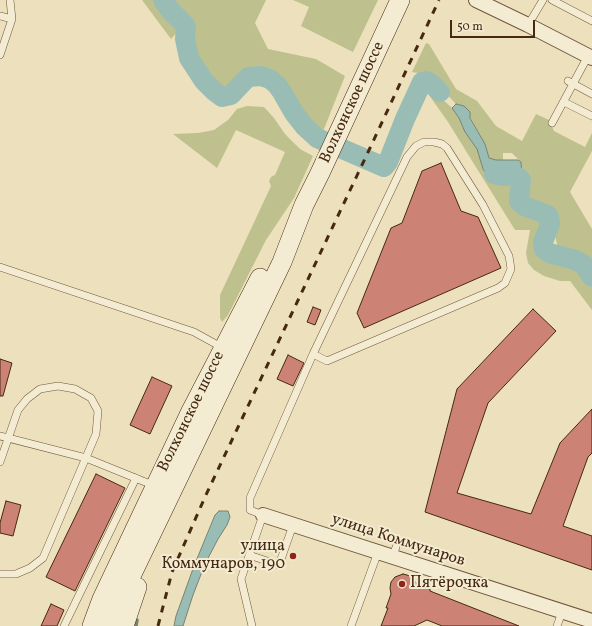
<!DOCTYPE html>
<meta charset="utf-8">
<style>
body{margin:0}
#map{position:relative;width:592px;height:626px;overflow:hidden;background:#ece1bc;font-family:Vollkorn,serif}
canvas{display:block}
.scale{position:absolute;left:450px;top:20px;width:85px;height:18px;box-sizing:border-box;border:2px solid #472911;border-top:0;padding-left:5px;font-size:12px;line-height:14px;white-space:nowrap;color:#472911;-webkit-text-stroke:3px #f3ecd3;paint-order:stroke}
</style>
<div id="map">
<canvas width="592" height="626"></canvas>
<div class="scale">50 m</div>
</div>
<script>
const ctx = document.querySelector('canvas').getContext('2d');
ctx.lineJoin = 'round';
function fillPath(path, color) { ctx.fillStyle = color; ctx.fill(path, 'evenodd'); }
const toPath = rows => new Path2D(rows.map(r => 'M' + r).join(''));
function trace(path, color, width, dash) { ctx.strokeStyle = color; ctx.lineWidth = width; ctx.lineCap = dash ? 'butt' : 'round'; ctx.setLineDash(dash || []); ctx.stroke(path); }
function label(font, color, halo, rows, align = 'center') {
  ctx.font = font + ' Vollkorn,serif'; ctx.lineWidth = 4; ctx.setLineDash([]); ctx.textBaseline = 'middle'; ctx.strokeStyle = halo; ctx.fillStyle = color; for (const [text, x, y, turn = 0] of rows) {
    ctx.save(); ctx.translate(x, y); ctx.rotate((+turn || 0) * Math.PI / 180); ctx.textAlign = isNaN(turn) ? turn : align; if (halo) ctx.strokeText(text, 0, 0); ctx.fillText(text, 0, 0); ctx.restore();
  }
}
fillPath(toPath([
 [142,0,160,0,182,27,171,39],
 [168,0,266,0,255,23,268,49,316,59,345,76,322,134,300,113,291,93,281,78,271,72,258,70,242,77,225,93,208,78,192,49,190,27],
 [293,0,378,0,353,52,301,26,309,7],
 [426,43,429,44,456,89,477,101,496,126,522,141,536,114,549,120,554,131,585,147,592,133,592,151,570,192,592,229,592,269,583,261,573,257,561,250,557,244,555,236,556,222,550,214,527,204,522,197,522,177,521,162,512,153,503,153,503,160,496,160,489,158,485,144,464,106,456,104,428,75,412,72],
 [428,86,452,108,459,118,465,132,477,149,483,169,496,179,508,178,513,180,517,183,516,201,521,209,542,215,547,221,540,246,548,257,575,261,592,281,592,310,570,281,560,281,544,276,534,270,528,263,526,253,530,230,515,230,448,122,424,88],
 [247,106,264,107,274,118,285,134,300,149,313,156,294,198,266,240,228,315,222,322,220,318,220,295,271,186,269,181,271,177,275,175,285,152,236,130,217,168,173,134,198,133,214,130,228,120,237,109]
]), '#bec18d');
const water = toPath([
 [456,104,464,106,470,112,470,118,485,144,489,158,496,160,518,160,521,162,522,177,517,183,513,180,508,178,496,179,489,178,483,169,477,149,465,132,459,118,452,108,456,104],
 [219,511,228,511,230,517,227,525,218,539,205,564,193,595,183,626,174,626,176,616,194,566,215,515,219,511]
]);
fillPath(water, '#99bdb4');
trace(water, '#788273', 1);
trace(toPath([
 [382,171,384,167],
 [136,626,137,620]
]), '#788273', 3.5);
trace(toPath([
 [163,0,171,11,186,26,185,39,189,58,204,81,214,91,222,97,231,95,248,77,261,76,270,79,277,85,282,92,294,113,305,127,317,138,384,167,388,162,405,119,422,82,427,81,434,86,440,92],
 [494,174,503,176,511,175,518,177,521,180,519,201,524,206,548,215,549,217,550,224,543,242,544,249,549,253,575,260,583,264,592,277]
]), '#99bdb4', 20);
const building = toPath([
 [441,163,461,211,478,217,501,268,364,328,357,313,391,228,402,223,422,171,441,163],
 [313,307,321,310,315,325,307,322,313,307],
 [533,309,556,331,488,403,457,493,531,514,560,443,592,409,592,453,588,457,563,526,592,536,592,570,425,512,457,389,533,309],
 [288,355,304,363,293,386,277,379,288,355],
 [0,359,12,363,3,396,0,396,0,359],
 [152,377,172,386,150,434,130,425,152,377],
 [96,474,125,488,75,591,46,577,96,474],
 [6,501,21,505,13,536,0,533,0,523,6,501],
 [403,574,407,575,412,577,416,583,430,589,430,591,519,626,442,626,427,620,414,626,381,626,388,608,386,608,391,594,390,588,391,582,395,577,403,574],
 [51,604,64,610,57,626,41,626,51,604]
]);
fillPath(building, '#cc8275');
trace(building, '#472911', 1);
const service = toPath([
 [552,0,592,21],
 [0,16,12,19],
 [528,25,543,0],
 [0,55,12,19,10,0],
 [568,81,592,94],
 [564,102,592,116],
 [552,123,588,56],
 [0,267,194,332,223,348],
 [0,436,86,458,155,486],
 [0,462,18,410,27,399,40,389,58,386,75,389,91,398,98,411,96,434,43,558,30,568,16,574,0,574],
 [249,555,279,565,293,525],
 [393,556,396,547],
 [64,626,136,478],
 [252,626,241,579,263,515,250,510,250,498,313,354,407,157,416,146,424,142,434,142,442,144,447,148,483,205,509,256,511,269,505,283,498,288,327,361,313,354],
 [351,626,378,552],
 [557,626,562,612]
]);
const minor = toPath([
 [476,0,528,25,592,58],
 [263,515,592,621]
]);
const secondary = toPath([
 [92,626,102,599,191,411,260,278],
 [107,626,282,262,304,205,320,173,400,0],
 [124,626,137,587]
]);
trace(service, '#70573c', 8);
trace(minor, '#70573c', 16);
trace(secondary, '#472911', 20);
trace(service, '#f3ecd3', 7);
trace(minor, '#f3ecd3', 14);
trace(secondary, '#f3ecd3', 19);
trace(toPath([
 [158,626,172,572,205,497,370,148,439,0]
]), '#472911', 3, [7, 7]);
for (const [x, y, r, color] of [
 [293,556,4,"#8f2418"],
 [402,584,4,"#8f2418"]
]) { const dot = new Path2D(); dot.arc(x, y, r, 0, 2 * Math.PI); ctx.fillStyle = color; ctx.fill(dot); trace(dot, '#f3ecd3', 1.5); }
label('16px', '#472911', '#f3ecd3', [
 ["Волхонское шоссе",353,103,-65],
 ["Волхонское шоссе",192,412,-64],
 ["улица Коммунаров",398,541,18]
]);
label('16px', '#472911', '#f3ecd3', [
 ["улица",285,547],
 ["Коммунаров, 190",285,565],
 ["Пятёрочка",410,584,"left"]
], 'right');
</script>
